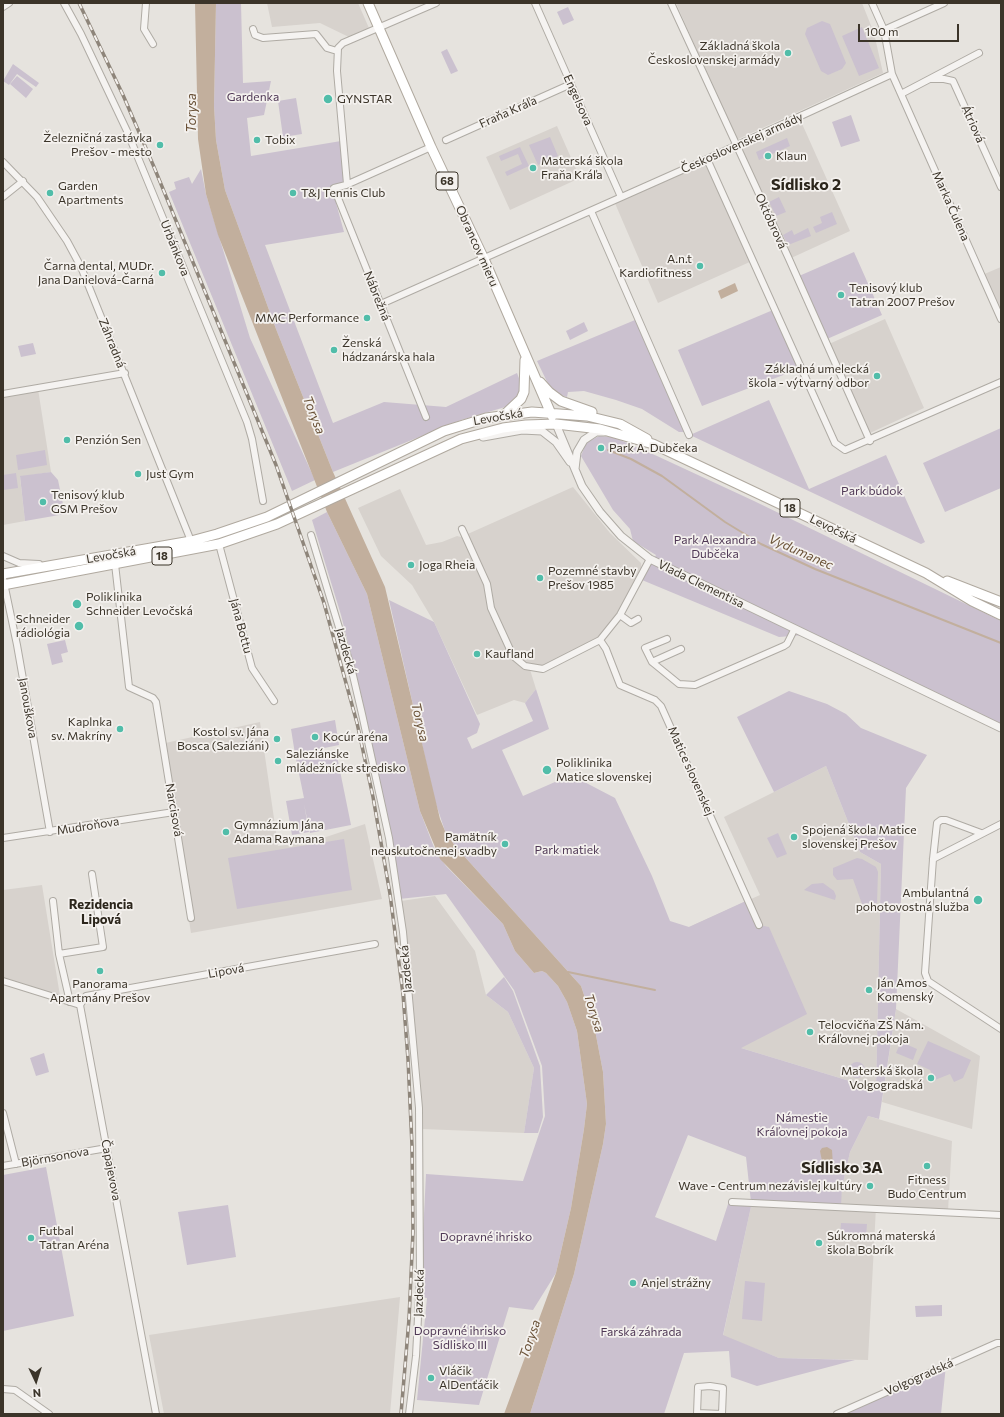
<!DOCTYPE html>
<meta charset="utf-8">
<style>
body{margin:0}
#map{position:relative;width:1004px;height:1417px;overflow:hidden;background:#e6e3de;font-family:Commissioner,sans-serif}
canvas{display:block}
.frame{position:absolute;inset:0;border:4px solid #3b3429;pointer-events:none}
.north{position:absolute;left:16px;top:1361px;width:40px;height:40px;-webkit-text-stroke:3px #f4f1ee;paint-order:stroke;rotate:176deg;font-size:11px;font-weight:700;line-height:16px;text-align:center;color:#3b3429}
.north::after{content:'';display:block;margin:auto;width:14px;height:18px;background:#3b3429;clip-path:polygon(50% 0,100% 100%,50% 72%,0 100%)}
.scale{position:absolute;left:858px;top:24px;width:101px;height:18px;box-sizing:border-box;border:2px solid #3b3429;border-top:0;padding-left:5px;font-size:12px;line-height:14px;white-space:nowrap;color:#3b3429;-webkit-text-stroke:3px #f4f1ee;paint-order:stroke}
</style>
<div id="map">
<canvas width="1004" height="1417"></canvas>
<div class="frame"></div>
<div class="north">N</div>
<div class="scale">100 m</div>
</div>
<script>
const ctx = document.querySelector('canvas').getContext('2d');
ctx.lineJoin = 'round';
function fillPath(path, color) { ctx.fillStyle = color; ctx.fill(path, 'evenodd'); }
const toPath = rows => new Path2D(rows.map(r => 'M' + r).join(''));
function trace(path, color, width, dash) { ctx.strokeStyle = color; ctx.lineWidth = width; ctx.lineCap = dash ? 'butt' : 'round'; ctx.setLineDash(dash || []); ctx.stroke(path); }
function label(font, color, halo, rows, align = 'center') {
  ctx.font = font + ' Commissioner,sans-serif'; ctx.lineWidth = 3.5; ctx.setLineDash([]); ctx.textBaseline = 'middle'; ctx.strokeStyle = halo; ctx.fillStyle = color; for (const [text, x, y, turn = 0] of rows) {
    ctx.save(); ctx.translate(x, y); ctx.rotate((+turn || 0) * Math.PI / 180); ctx.textAlign = isNaN(turn) ? turn : align; if (halo) ctx.strokeText(text, 0, 0); ctx.fillText(text, 0, 0); ctx.restore();
  }
}
fillPath(toPath([
 [267,3,358,3,372,35,353,39,320,23,272,27],
 [676,3,862,3,874,33,883,73,736,140],
 [799,117,850,231,789,259,735,146],
 [557,126,580,178,510,210,486,157],
 [706,161,752,261,658,303,614,201],
 [1001,267,1001,318,982,275],
 [885,319,924,408,870,433,829,344],
 [38,389,51,472,20,477,25,521,3,525,3,395],
 [573,487,610,533,641,563,642,580,617,625,602,641,544,667,528,663,536,689,525,703,514,700,477,715,434,622,412,585,381,556,358,508,400,489,426,545,442,542,457,536,461,537],
 [260,722,278,846,314,841,365,824,382,899,191,933,161,744],
 [826,766,860,852,881,864,876,1089,741,1048,689,927,760,895,724,817],
 [42,885,60,996,3,979,3,890],
 [435,896,475,951,486,995,508,1012,534,1068,524,1133,422,1129,401,901],
 [896,1009,980,1056,972,1129,882,1102],
 [868,1116,952,1141,948,1211,876,1207,868,1360,779,1358,723,1336,752,1202,840,1206,842,1187,850,1152],
 [400,1297,390,1414,164,1414,149,1335]
]), '#d7d2cd');
fillPath(toPath([
 [216,3,241,3,243,83,271,81,264,115,247,118,251,156,341,141,344,188,336,196,336,203,344,232,265,245,333,423,384,402,446,407,517,373,520,381,520,392,512,405,461,420,333,472,276,329,225,190,216,140,214,106],
 [568,7,574,20,563,25,557,12],
 [822,21,830,24,846,63,842,69,828,75,821,71,805,34,807,28],
 [862,27,879,68,859,76,842,36],
 [447,49,458,71,451,74,441,52],
 [13,64,39,83,36,87,17,74,9,85,3,81],
 [17,76,33,89,26,98,10,84],
 [296,98,302,134,283,137,278,101],
 [851,115,860,141,841,147,832,122],
 [550,137,558,156,538,165,529,145],
 [787,138,790,146,759,160,756,152],
 [520,147,529,166,507,176,505,172,522,164,518,154,501,161,499,156],
 [201,169,206,194,250,338,315,480,292,491,169,192,176,189,174,182,189,177,192,184],
 [779,197,786,212,776,216,769,202],
 [832,212,837,224,816,233,813,227,822,223,820,217],
 [808,228,811,236,788,245,783,235,792,230,794,235],
 [854,252,882,315,827,339,799,276],
 [773,310,799,369,702,406,678,350],
 [635,320,684,432,679,432,642,409,616,400,584,391,568,392,567,397,552,392,537,361],
 [584,322,588,331,570,340,566,331],
 [33,343,36,354,21,357,18,346],
 [769,400,809,489,886,455,925,542,921,544,690,435],
 [1001,428,1001,488,945,512,923,463],
 [599,436,613,437,657,456,754,501,1001,621,1001,728,804,635,779,637,642,580,656,555,633,541,630,529,613,510,581,456,586,443],
 [45,450,47,465,18,470,16,455],
 [51,472,58,480,65,514,25,521,20,476],
 [16,473,18,488,3,490,3,475],
 [327,512,367,594,420,811,435,850,446,866,503,924,515,951,534,973,542,971,546,973,558,986,567,1002,577,1031,587,1104,584,1129,571,1208,556,1273,533,1310,509,1307,479,1405,417,1400,427,1298,420,1297,426,1174,523,1181,545,1116,542,1066,514,990,446,894,399,899,394,859,362,698,341,615,312,520],
 [389,600,434,622,480,724,477,733,467,738,472,749,533,721,525,703,536,689,549,729,502,750,523,796,571,775,615,798,652,876,670,921,689,927,748,900,759,925,769,927,807,1014,741,1048,876,1089,881,864,860,852,826,766,774,792,737,717,789,691,827,704,846,714,861,728,927,755,906,788,896,1009,879,1119,868,1116,850,1152,842,1187,841,1206,752,1202,723,1335,779,1358,855,1360,757,1386,731,1377,729,1351,684,1353,664,1414,530,1414,574,1274,603,1144,606,1124,603,1072,594,1025,581,986,455,846,445,831,435,801],
 [688,1135,746,1157,751,1202,729,1201,716,1241,655,1217],
 [65,640,68,652,61,654,63,662,52,665,47,644],
 [335,720,339,745,295,754,291,729],
 [336,751,351,825,310,833,304,804,309,832,292,835,286,801,304,798,296,759],
 [778,833,787,854,777,858,767,838],
 [344,839,352,890,237,909,228,858],
 [857,858,862,859,876,867,878,872,877,903,862,904,853,879,837,880,833,875,833,868],
 [823,883,834,891,836,896,835,900,804,890,812,884],
 [504,977,513,991,540,1066,543,1117,538,1133,524,1133,534,1068,508,1012,486,995],
 [928,1041,971,1060,963,1078,954,1082,950,1074,935,1080,930,1070,917,1064],
 [901,1042,917,1049,913,1060,896,1053],
 [44,1053,49,1072,36,1076,30,1058],
 '849 1070a8 8 0 1 1 16 0a8 8 0 1 1-16 0Z',
 [46,1167,74,1316,3,1331,3,1175],
 [228,1205,236,1257,187,1265,178,1212],
 [841,1223,867,1224,866,1237,840,1235],
 [745,1281,765,1283,762,1321,742,1319],
 [942,1305,942,1316,916,1317,915,1306],
 [946,1365,941,1414,834,1414,871,1398]
]), '#cbc1cf');
fillPath(toPath([
 [195,3,216,3,214,106,216,140,225,190,276,329,333,472,385,587,440,819,445,831,455,846,581,986,594,1025,603,1072,606,1124,603,1144,574,1274,530,1414,504,1414,556,1273,571,1208,584,1129,587,1104,577,1031,567,1002,558,986,546,973,542,971,534,973,515,951,503,924,440,859,420,811,367,594,327,512,218,235,206,194,198,139],
 [735,283,738,291,721,299,718,291],
 [827,1147,832,1150,833,1166,823,1166,820,1151,822,1148]
]), '#c2af9d');
trace(toPath([
 [608,450,631,459,662,476,725,522,761,544,815,569,1001,643],
 [568,972,655,990]
]), '#c2af9d', 2);
const minor = toPath([
 [64,3,81,34,127,131,247,422,252,439,263,501],
 [146,3,144,29,153,44],
 [535,3,621,197],
 [671,3,789,259,870,441],
 [872,3,884,30,892,74,1001,319],
 [3,7,9,3],
 [253,29,255,35,263,38,316,34,327,48,337,51],
 [884,30,944,3],
 [931,79,944,79,953,81,1001,187],
 [901,94,979,53],
 [446,140,571,84],
 [707,159,835,443,845,450,1001,382],
 [3,162,37,197,67,241,81,267,191,541],
 [347,184,337,71,338,48,343,43,436,3],
 [3,197,23,181],
 [591,211,689,435],
 [381,304,707,159,892,74],
 [3,394,125,373],
 [426,417,334,188,346,185,431,147],
 [462,529,487,584,491,608,513,656,525,666,543,669,600,640,620,615,650,559],
 [311,535,351,667,362,714,389,838,403,932,419,1108,420,1278,416,1356,409,1414],
 [219,544,252,668,274,701],
 [3,556,19,563,39,564],
 [115,564,129,687,153,698,156,702,191,918],
 [3,578,17,645,50,832],
 [620,615,631,623,638,619],
 [600,640,606,649,620,685,655,700,661,706,759,925],
 [681,649,652,662,679,684,695,685,784,646,787,644,794,630],
 [652,662,645,648,667,639],
 [981,833,946,820,941,820,937,823,933,859,925,973,928,981,1001,1029],
 [3,838,174,812],
 [933,859,1001,824],
 [53,901,59,954,70,1002],
 [59,954,103,947,92,874],
 [3,981,80,1005,156,1414],
 [80,1005,86,996,375,944],
 [3,1113,16,1164],
 [3,1166,107,1148],
 [732,1202,1001,1215],
 [3,1389,15,1390,49,1414],
 [697,1414,698,1387,710,1386,723,1388,722,1414,697,1413],
 [837,1414,997,1343,1001,1343]
]);
const tertiary = toPath([
 [556,424,582,486,600,512,621,536,650,559,1001,728],
 [483,437,522,430,542,431,556,442,570,462],
 [575,469,577,452,584,440,596,432,604,432]
]);
const primary = toPath([
 [368,3,431,147,484,259,552,416],
 [540,382,549,392,561,401,592,412],
 [505,414,521,399,524,392,525,360],
 [3,574,191,541,217,534,267,517,444,431,486,418,532,412,587,416,620,424,647,439],
 [947,581,1001,602],
 [3,585,219,544,277,524,461,439,503,428,526,425,556,424,600,429,653,444,926,573,972,601,1001,615]
]);
trace(minor, '#afaba4', 8);
trace(tertiary, '#afaba4', 9);
trace(primary, '#b0a99f', 11);
trace(minor, '#f5f3f1', 6);
trace(tertiary, '#f5f3f1', 7);
trace(primary, '#fff', 9);
const rail = toPath([
 [79,3,123,95,154,167,276,465,324,603,357,723,373,797,390,894,403,994,408,1059,412,1146,413,1232,409,1319,401,1414]
]);
trace(rail, '#8e857a', 3.5);
trace(rail, '#f4f1ee', 2, [6]);
for (const [x, y, r, color] of [
 [788,53,4,"#51bda9"],
 [328,99,5,"#51bda9"],
 [257,140,4,"#51bda9"],
 [160,145,4,"#51bda9"],
 [768,156,4,"#51bda9"],
 [533,168,4,"#51bda9"],
 [50,193,4,"#51bda9"],
 [293,193,4,"#51bda9"],
 [700,266,4,"#51bda9"],
 [162,273,4,"#51bda9"],
 [841,295,4,"#51bda9"],
 [367,318,4,"#51bda9"],
 [334,350,4,"#51bda9"],
 [877,376,4,"#51bda9"],
 [67,440,4,"#51bda9"],
 [601,448,4,"#51bda9"],
 [138,474,4,"#51bda9"],
 [43,502,4,"#51bda9"],
 [411,565,4,"#51bda9"],
 [540,578,4,"#51bda9"],
 [77,604,5,"#51bda9"],
 [79,626,5,"#51bda9"],
 [477,654,4,"#51bda9"],
 [120,729,4,"#51bda9"],
 [315,737,4,"#51bda9"],
 [277,739,4,"#51bda9"],
 [278,761,4,"#51bda9"],
 [547,770,5,"#51bda9"],
 [226,832,4,"#51bda9"],
 [794,837,4,"#51bda9"],
 [505,844,4,"#51bda9"],
 [978,900,5,"#51bda9"],
 [100,971,4,"#51bda9"],
 [869,990,4,"#51bda9"],
 [810,1032,4,"#51bda9"],
 [931,1078,4,"#51bda9"],
 [927,1166,4,"#51bda9"],
 [870,1186,4,"#51bda9"],
 [31,1238,4,"#51bda9"],
 [819,1243,4,"#51bda9"],
 [633,1283,4,"#51bda9"],
 [431,1378,4,"#51bda9"]
]) { const dot = new Path2D(); dot.arc(x, y, r, 0, 2 * Math.PI); ctx.fillStyle = color; ctx.fill(dot); trace(dot, '#f4f1ee', 1.5); }
for (const [x, y, w] of [
 [447,181,22],
 [790,508,20],
 [162,556,20]
]) { const box = new Path2D(); box.roundRect(x - w / 2, y - 9, w, 18, 3); ctx.fillStyle = '#f4f1ee'; ctx.fill(box); trace(box, '#3b3429', 1); }
label('bold 11px', '#3b3429', null, [
 ["68",447,181],
 ["18",790,508],
 ["18",162,556]
]);
label('12px', '#3b3429', '#f4f1ee', [
 ["Základná škola",780,46,"right"],
 ["Československej armády",780,60,"right"],
 ["GYNSTAR",337,99],
 ["Železničná zastávka",152,138,"right"],
 ["Prešov - mesto",152,152,"right"],
 ["Tobix",265,140],
 ["Klaun",776,156],
 ["Materská škola",541,161],
 ["Fraňa Kráľa",541,175],
 ["Garden",58,186],
 ["Apartments",58,200],
 ["T&J Tennis Club",301,193],
 ["A.n.t",692,259,"right"],
 ["Kardiofitness",692,273,"right"],
 ["Čarna dental, MUDr.",154,266,"right"],
 ["Jana Danielová-Čarná",154,280,"right"],
 ["Tenisový klub",849,288],
 ["Tatran 2007 Prešov",849,302],
 ["MMC Performance",359,318,"right"],
 ["Ženská",342,343],
 ["hádzanárska hala",342,357],
 ["Základná umelecká",869,369,"right"],
 ["škola - výtvarný odbor",869,383,"right"],
 ["Penzión Sen",75,440],
 ["Park A. Dubčeka",609,448],
 ["Just Gym",146,474],
 ["Tenisový klub",51,495],
 ["GSM Prešov",51,509],
 ["Joga Rheia",419,565],
 ["Pozemné stavby",548,571],
 ["Prešov 1985",548,585],
 ["Poliklinika",86,597],
 ["Schneider Levočská",86,611],
 ["Schneider",70,619,"right"],
 ["rádiológia",70,633,"right"],
 ["Kaufland",485,654],
 ["Kaplnka",112,722,"right"],
 ["sv. Makríny",112,736,"right"],
 ["Kostol sv. Jána",269,732,"right"],
 ["Bosca (Saleziáni)",269,746,"right"],
 ["Kocúr aréna",323,737],
 ["Saleziánske",286,754],
 ["mládežnícke stredisko",286,768],
 ["Poliklinika",556,763],
 ["Matice slovenskej",556,777],
 ["Gymnázium Jána",234,825],
 ["Adama Raymana",234,839],
 ["Spojená škola Matice",802,830],
 ["slovenskej Prešov",802,844],
 ["Pamätník",497,837,"right"],
 ["neuskutočnenej svadby",497,851,"right"],
 ["Ambulantná",969,893,"right"],
 ["pohotovostná služba",969,907,"right"],
 ["Ján Amos",877,983],
 ["Komenský",877,997],
 ["Panorama",100,984,"center"],
 ["Apartmány Prešov",100,998,"center"],
 ["Telocvičňa ZŠ Nám.",818,1025],
 ["Kráľovnej pokoja",818,1039],
 ["Materská škola",923,1071,"right"],
 ["Volgogradská",923,1085,"right"],
 ["Fitness",927,1180,"center"],
 ["Budo Centrum",927,1194,"center"],
 ["Wave - Centrum nezávislej kultúry",862,1186,"right"],
 ["Futbal",39,1231],
 ["Tatran Aréna",39,1245],
 ["Súkromná materská",827,1236],
 ["škola Bobrík",827,1250],
 ["Anjel strážny",641,1283],
 ["Vláčik",439,1371],
 ["AlDenťáčik",439,1385]
], 'left');
label('12px', '#4f3855', '#f4f1ee', [
 ["Gardenka",253,97],
 ["Park búdok",872,491],
 ["Park Alexandra",715,540],
 ["Dubčeka",715,554],
 ["Park matiek",567,850],
 ["Námestie",802,1118],
 ["Kráľovnej pokoja",802,1132],
 ["Dopravné ihrisko",486,1237],
 ["Dopravné ihrisko",460,1331],
 ["Sídlisko III",460,1345],
 ["Farská záhrada",641,1332]
]);
label('12px', '#3b3429', '#f4f1ee', [
 ["Engelsova",578,100,66],
 ["Fraňa Kráľa",508,112,-24],
 ["Átriová",973,124,66],
 ["Československej armády",742,143,-24],
 ["Marka Čulena",951,206,66],
 ["Októbrová",771,221,65],
 ["Obrancov mieru",477,246,66],
 ["Urbánkova",175,248,68],
 ["Nábrežná",377,296,68],
 ["Záhradná",112,343,68],
 ["Levočská",498,417,-10],
 ["Levočská",833,529,26],
 ["Levočská",111,555,-10],
 ["Vlada Clementisa",701,584,26],
 ["Jána Bottu",241,626,75],
 ["Jazdecká",346,651,74],
 ["Janouškova",28,708,80],
 ["Matice slovenskej",691,771,66],
 ["Narcisová",174,810,80],
 ["Mudroňova",88,826,-9],
 ["Jazdecká",406,969,-95],
 ["Lipová",226,971,-10],
 ["Björnsonova",55,1157,-10],
 ["Čapajevova",111,1170,79],
 ["Jazdecká",419,1293,-88],
 ["Volgogradská",919,1377,-24]
]);
label('italic 13px', '#6a5238', '#f4f1ee', [
 ["Torysa",192,113,-90],
 ["Torysa",314,415,69],
 ["Vydumanec",801,552,24],
 ["Torysa",420,722,77],
 ["Torysa",594,1013,73],
 ["Torysa",530,1339,-71]
]);
label('bold 13px', '#2c261c', '#f4f1ee', [
 ["Rezidencia",101,905],
 ["Lipová",101,920]
]);
label('bold 16px', '#2c261c', '#f4f1ee', [
 ["Sídlisko 2",806,185],
 ["Sídlisko 3A",842,1168]
]);
</script>
